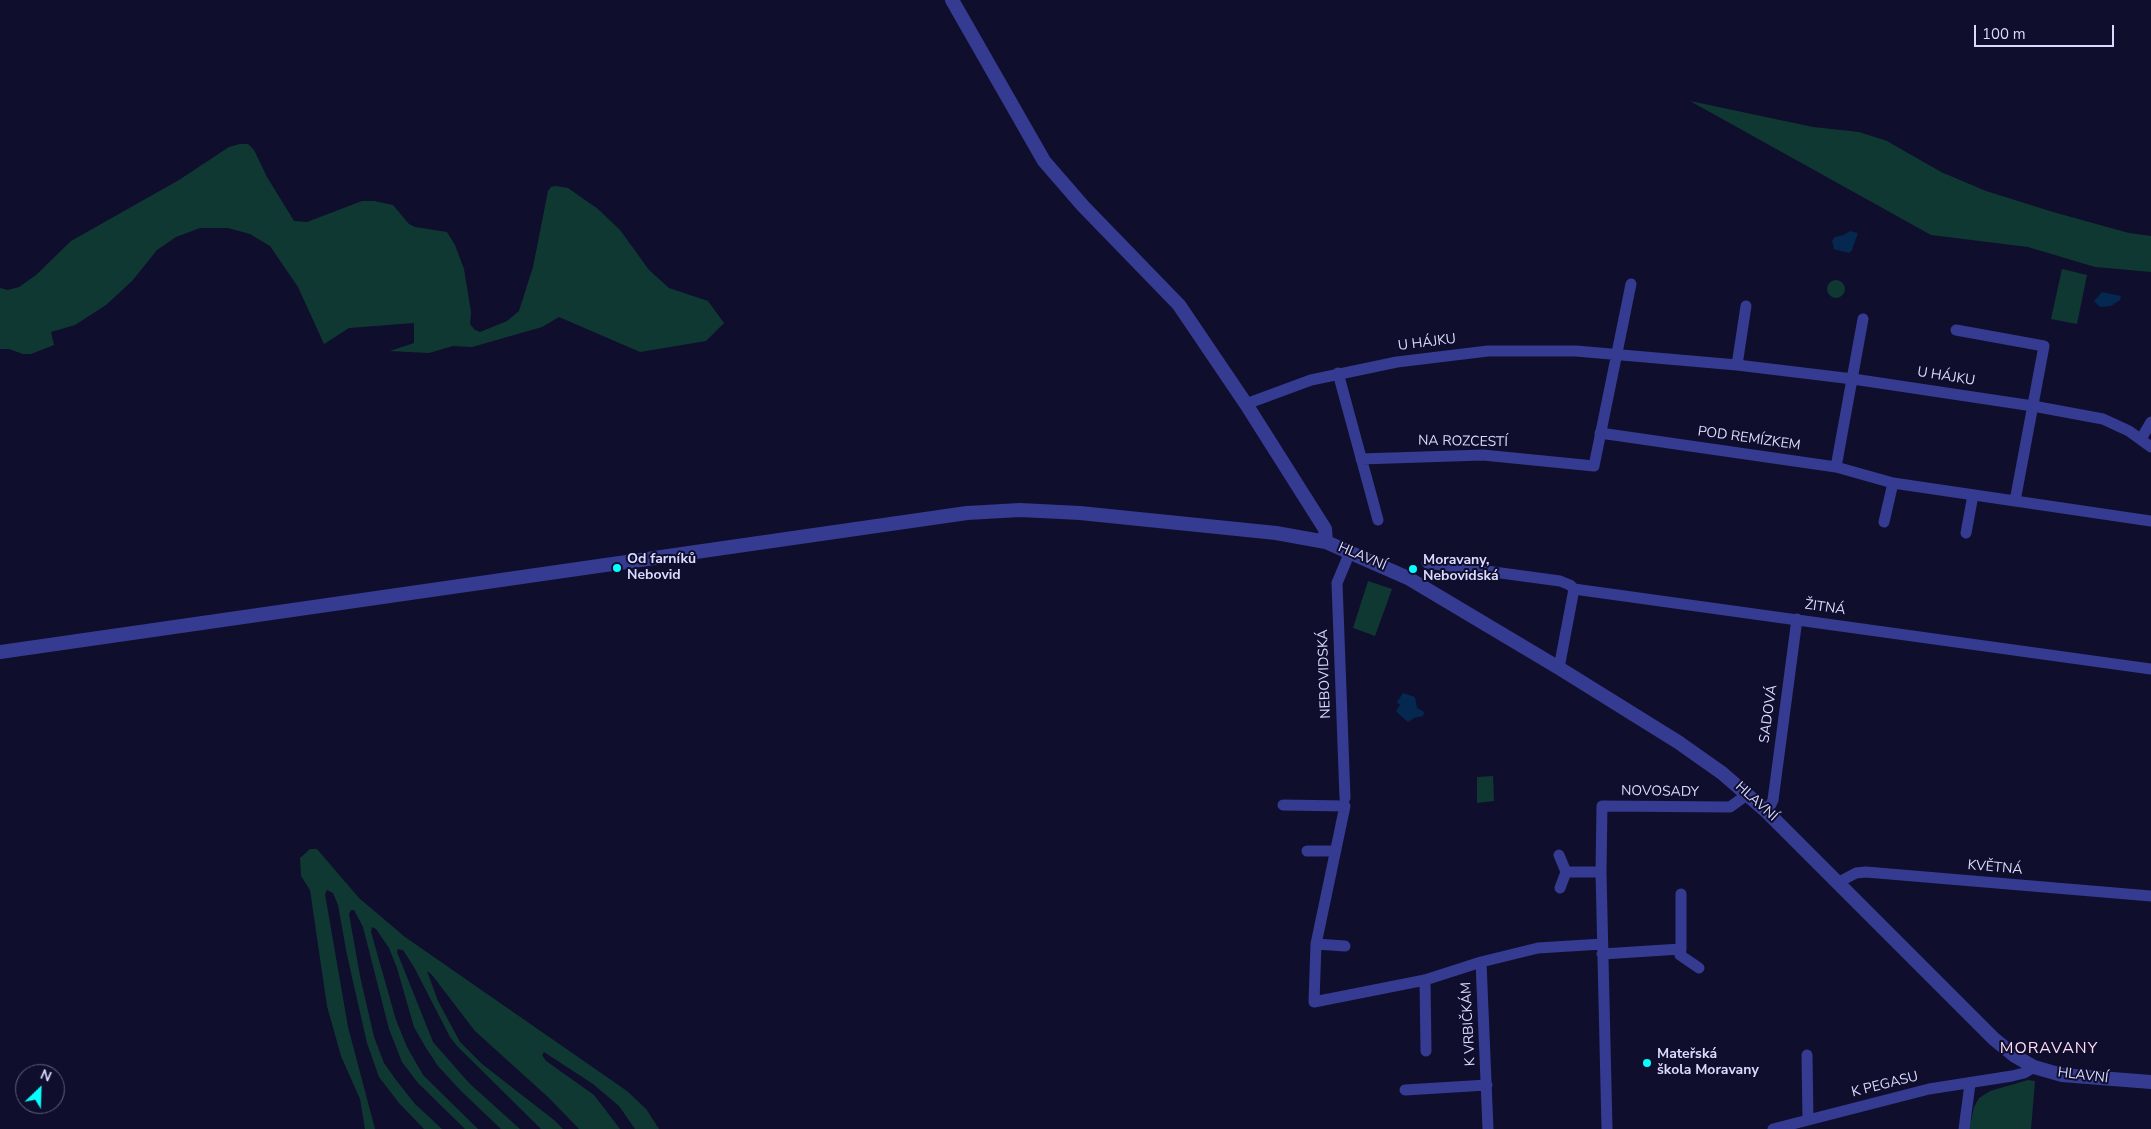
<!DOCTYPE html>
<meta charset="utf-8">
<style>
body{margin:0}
#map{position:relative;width:2151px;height:1129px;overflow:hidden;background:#100e2d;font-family:"Nunito Sans",sans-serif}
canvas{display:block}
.north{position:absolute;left:15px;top:1064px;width:50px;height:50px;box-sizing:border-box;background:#100e2d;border:1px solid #616081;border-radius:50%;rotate:24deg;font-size:14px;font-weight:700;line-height:20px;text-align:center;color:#dadaff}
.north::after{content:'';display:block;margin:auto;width:18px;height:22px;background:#06fffd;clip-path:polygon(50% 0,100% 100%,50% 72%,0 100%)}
.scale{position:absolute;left:1974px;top:25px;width:140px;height:22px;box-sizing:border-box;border:2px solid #dadaff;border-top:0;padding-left:6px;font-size:15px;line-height:18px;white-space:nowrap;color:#dadaff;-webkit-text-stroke:4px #100e2d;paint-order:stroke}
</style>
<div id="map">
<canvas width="2151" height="1129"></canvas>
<div class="north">N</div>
<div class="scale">100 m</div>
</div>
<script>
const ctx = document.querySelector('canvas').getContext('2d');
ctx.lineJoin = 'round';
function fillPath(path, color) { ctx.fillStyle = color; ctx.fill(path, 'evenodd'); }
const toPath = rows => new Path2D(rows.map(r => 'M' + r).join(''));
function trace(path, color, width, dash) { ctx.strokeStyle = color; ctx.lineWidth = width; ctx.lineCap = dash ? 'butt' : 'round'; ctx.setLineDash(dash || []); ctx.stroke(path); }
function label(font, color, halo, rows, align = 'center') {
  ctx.font = font + ' "Nunito Sans",sans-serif'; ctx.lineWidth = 4; ctx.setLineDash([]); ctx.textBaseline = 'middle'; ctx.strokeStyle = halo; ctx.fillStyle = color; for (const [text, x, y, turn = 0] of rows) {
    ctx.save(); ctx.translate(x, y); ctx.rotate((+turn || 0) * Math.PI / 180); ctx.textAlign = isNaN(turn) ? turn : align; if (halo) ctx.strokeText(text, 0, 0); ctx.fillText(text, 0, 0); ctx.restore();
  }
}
fillPath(toPath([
 [1690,101,1813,127,1859,132,1887,141,1941,172,1986,191,2053,212,2129,233,2151,236,2151,272,2095,267,2028,247,1931,235],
 [240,144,248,144,254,150,267,177,294,221,307,222,362,201,374,201,393,205,409,224,415,227,447,232,455,245,464,269,471,312,470,324,475,330,480,332,507,321,519,311,533,267,548,191,551,187,556,186,568,188,598,209,620,230,649,270,669,288,708,301,724,323,706,341,640,352,559,317,542,327,472,347,453,346,429,353,390,351,414,343,414,323,349,328,324,344,298,287,270,246,250,234,228,228,200,228,176,237,157,250,132,281,106,305,75,325,51,332,54,345,31,354,23,354,9,349,0,349,0,288,8,290,19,287,36,275,71,241,179,180,229,147],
 [2062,269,2087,275,2077,324,2051,319],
 '1827 289a9 9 0 1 1 18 0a9 9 0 1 1-18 0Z',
 [1368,581,1392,589,1375,636,1353,628],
 [1493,776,1494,801,1477,803,1477,777],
 [310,849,317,849,359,898,405,937,627,1091,646,1109,659,1129,635,1129,619,1106,593,1084,544,1052,542,1055,546,1061,594,1095,620,1129,579,1129,549,1098,475,1031,432,975,427,971,438,1001,460,1042,482,1064,554,1120,563,1129,541,1129,457,1046,450,1037,414,967,403,950,398,949,397,952,433,1042,469,1083,520,1129,501,1129,461,1091,438,1066,426,1048,414,1027,397,968,389,948,376,929,372,927,371,932,396,1020,407,1047,423,1075,478,1129,465,1129,418,1083,402,1062,389,1029,363,927,354,910,351,910,349,914,360,976,374,1037,384,1063,396,1080,415,1104,442,1129,424,1129,399,1103,379,1077,367,1043,347,955,338,905,333,893,327,890,325,894,348,1027,375,1129,365,1129,360,1099,341,1056,327,1006,310,890,301,876,300,858],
 [2028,1080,2035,1081,2031,1129,1968,1129,1969,1120,1971,1121,1974,1107,1979,1098,1990,1091]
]), '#103832');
fillPath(toPath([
 [1850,231,1858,233,1852,250,1849,253,1833,249,1834,247,1832,241,1835,237,1844,235],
 [2102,292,2121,296,2120,300,2111,306,2100,307,2094,301],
 [1403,693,1415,697,1417,708,1424,712,1423,716,1414,718,1408,722,1399,714,1396,711,1400,705,1397,702]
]), '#052850');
trace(toPath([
 [1956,330,2044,346,2015,501],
 [1737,365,1746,306],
 [1338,373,1378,520],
 [1246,404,1311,380,1397,362,1488,351,1576,351,1737,365,1853,379,2033,406,2103,419,2129,431,2151,447],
 [1600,433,1836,467,1893,483,2151,521],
 [2141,439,2151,422],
 [1361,459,1483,455,1594,466,1631,284],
 [1836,467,1863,319],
 [1884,522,1893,483],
 [1966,533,1973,495],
 [1427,563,1560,581,1570,585,1574,589],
 [1559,668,1574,589,2151,669],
 [1345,798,1337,583,1350,552],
 [1283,805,1345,806,1316,944,1314,1002,1425,980,1481,962,1538,948,1602,944],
 [1767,812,1773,800,1797,619],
 [1307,851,1335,851],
 [1559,855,1566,872],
 [1839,882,1856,873,1866,872,2151,896],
 [1560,888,1566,872,1601,872],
 [1316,944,1345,946],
 [1681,949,1680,955,1699,968],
 [1602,954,1681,949,1681,894],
 [1481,962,1488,1129],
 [1425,980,1426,1051],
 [1807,1055,1808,1120],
 [1405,1090,1487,1085],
 [1607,1129,1601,872,1602,806,1730,807,1748,794],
 [1773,1129,1929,1089,2012,1076,2024,1073,2034,1067],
 [1964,1129,1970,1084]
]), '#343b91', 11);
trace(toPath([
 [952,0,1044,161,1083,206,1179,305,1246,404,1325,529,1326,542],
 [0,652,967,513,1020,510,1080,513,1276,533,1326,542,1408,578,1559,668,1678,742,1722,773,1767,812,1994,1039,2015,1056,2034,1067,2062,1075,2151,1082]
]), '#343b91', 14);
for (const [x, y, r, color] of [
 [617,568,5,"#06fffd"],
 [1413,569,5,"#06fffd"],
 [1647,1063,5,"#06fffd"]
]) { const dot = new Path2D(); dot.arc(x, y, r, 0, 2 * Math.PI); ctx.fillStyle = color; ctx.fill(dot); trace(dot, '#100e2d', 2); }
label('14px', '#dadaff', '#100e2d', [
 ["U HÁJKU",1427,343,-7],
 ["U HÁJKU",1946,377,9],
 ["POD REMÍZKEM",1749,439,8],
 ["NA ROZCESTÍ",1463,442,1],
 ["HLAVNÍ",1362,557,23],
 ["ŽITNÁ",1825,608,8],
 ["NEBOVIDSKÁ",1325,674,-92],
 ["SADOVÁ",1769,714,-82],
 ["NOVOSADY",1660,792,1],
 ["HLAVNÍ",1756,802,42],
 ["KVĚTNÁ",1995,868,5],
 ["K VRBIČKÁM",1469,1024,-93],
 ["HLAVNÍ",2083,1076,7],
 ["K PEGASU",1885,1085,-14]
]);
label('bold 14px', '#dadaff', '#100e2d', [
 ["Od farníků",627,560],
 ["Nebovid",627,576],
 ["Moravany,",1423,561],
 ["Nebovidská",1423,577],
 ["Mateřská",1657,1055],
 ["škola Moravany",1657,1071]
], 'left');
ctx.letterSpacing = '1px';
label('16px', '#ffdcf6', '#100e2d', [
 ["MORAVANY",2049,1049]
]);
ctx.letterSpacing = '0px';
</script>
